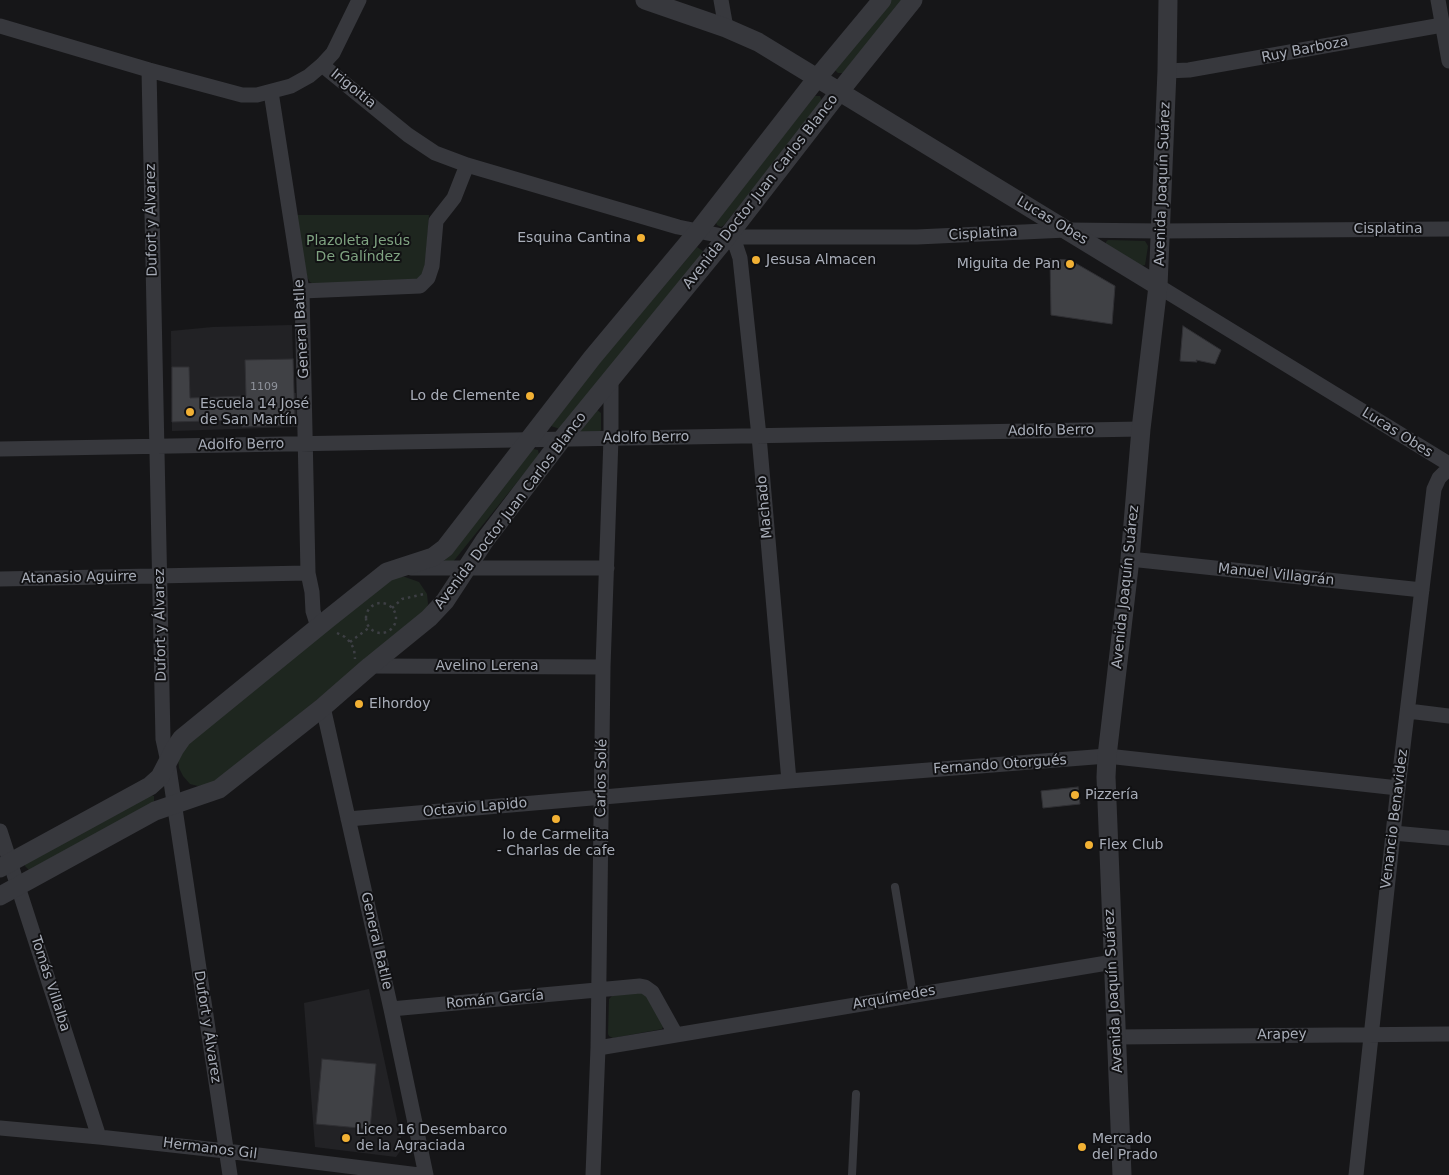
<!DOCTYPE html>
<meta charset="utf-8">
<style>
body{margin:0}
canvas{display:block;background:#161618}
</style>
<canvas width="1449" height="1175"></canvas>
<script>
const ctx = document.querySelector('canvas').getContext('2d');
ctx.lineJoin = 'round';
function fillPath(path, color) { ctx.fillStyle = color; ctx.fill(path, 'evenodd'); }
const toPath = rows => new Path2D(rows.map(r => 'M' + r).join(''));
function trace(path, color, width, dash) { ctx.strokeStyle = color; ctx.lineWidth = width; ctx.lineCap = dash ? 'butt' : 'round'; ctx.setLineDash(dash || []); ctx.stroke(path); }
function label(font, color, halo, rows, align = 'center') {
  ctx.font = font + ' "DejaVu Sans",sans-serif'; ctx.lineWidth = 4; ctx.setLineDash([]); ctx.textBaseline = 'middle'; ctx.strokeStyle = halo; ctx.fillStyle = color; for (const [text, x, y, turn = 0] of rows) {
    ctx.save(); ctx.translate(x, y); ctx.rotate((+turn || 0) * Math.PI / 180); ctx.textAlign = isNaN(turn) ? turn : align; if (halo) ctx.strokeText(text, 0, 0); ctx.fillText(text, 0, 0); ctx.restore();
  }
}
fillPath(toPath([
 [292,325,294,393,296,393,297,427,172,431,171,331,213,327],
 [369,989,403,1147,396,1157,315,1147,304,1003]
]), '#222225');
fillPath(toPath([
 [890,0,903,0,843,73,838,73,835,70],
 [815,96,820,96,822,102,724,225,721,227,717,225,715,221],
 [296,215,429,215,425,270,419,278,413,281,316,285,310,282,307,277],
 [1108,240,1145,241,1148,246,1145,265,1141,266,1106,245,1106,242],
 [697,247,704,252,560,429,551,426,588,376],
 [597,410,601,413,601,430,599,432,581,435,579,428],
 [533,449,538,450,539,455,452,563,444,561,530,451],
 [394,576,405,577,419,582,427,594,428,604,425,612,217,781,206,785,198,786,190,784,183,776,179,768,178,758,181,749],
 [150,795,154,796,154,802,29,870,25,866,25,863],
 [636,992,648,995,664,1025,662,1029,613,1038,609,1036,608,1034,609,999,614,994]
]), '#1e261f');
const building = toPath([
 [1050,259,1070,260,1115,286,1112,324,1051,315,1050,259],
 [1183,326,1221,350,1215,364,1196,360,1197,362,1180,361,1183,326],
 [293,359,295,425,242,427,242,420,172,422,172,367,189,367,190,398,246,396,245,360,293,359],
 [1078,787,1080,804,1043,808,1041,791,1078,787],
 [322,1059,376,1064,370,1129,316,1124,322,1059]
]);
fillPath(building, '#404145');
trace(building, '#303034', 1);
trace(toPath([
 '366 618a15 15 0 1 1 30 0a15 15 0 1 1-30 0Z',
 [392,608,402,599,424,594],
 [337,633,345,637,350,642,354,649,355,659],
 [350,642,370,627]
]), '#3d3f44', 2.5, [2.5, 4]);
trace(toPath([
 [895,887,913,995],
 [852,1175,856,1094]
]), '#37383d', 8);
trace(toPath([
 [721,0,726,28],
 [1438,0,1449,61],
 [0,26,149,70,242,95,257,95,291,86,309,76,322,65,333,53,359,0],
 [322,65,408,135,435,153,467,165,678,227,727,237,917,237,1066,230,1161,231,1449,229],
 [149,70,163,739,168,762,230,1175],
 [1167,71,1189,70,1442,25],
 [271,92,302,291,308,573,312,592,313,611,318,627],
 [727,237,736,246,740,258,759,436,789,781],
 [1158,286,1449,464],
 [302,291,420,286,428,278,432,266,436,221,454,198,467,165],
 [0,449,1141,429],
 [1130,559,1422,590],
 [411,568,607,568],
 [0,579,308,573],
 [370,666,603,667],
 [323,707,391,1009,426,1175],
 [1408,711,1449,716],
 [348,819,789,781,1107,756,1398,788],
 [0,831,99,1137],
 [1393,833,1449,838],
 [391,1009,640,986,645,987,652,992,676,1035],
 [1116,1037,1449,1034],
 [598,1048,1113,962],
 [0,1128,99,1137,226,1151,419,1175],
 [593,1175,598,1048,603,667,611,438,611,380],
 [1356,1175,1398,788,1434,489,1439,478,1449,468]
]), '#37383d', 15);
trace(toPath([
 [645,0,726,28,758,42,1158,286],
 [0,868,150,786,160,777,175,748,182,738,328,619,387,572,433,557,445,548,592,358,698,231,817,78,882,0],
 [0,896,155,811,219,789,323,707,370,666,429,618,445,601,485,540,562,439,727,237,840,91,913,0],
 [1122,1175,1106,777,1107,756,1130,559,1141,429,1158,286,1167,71,1168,0]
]), '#37383d', 19);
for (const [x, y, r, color] of [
 [641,238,5,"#f2b134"],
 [756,260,5,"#f2b134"],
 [1070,264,5,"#f2b134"],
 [530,396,5,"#f2b134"],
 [190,412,5,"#f2b134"],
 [359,704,5,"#f2b134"],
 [1075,795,5,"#f2b134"],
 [556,819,5,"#f2b134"],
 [1089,845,5,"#f2b134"],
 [346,1138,5,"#f2b134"],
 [1082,1147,5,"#f2b134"]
]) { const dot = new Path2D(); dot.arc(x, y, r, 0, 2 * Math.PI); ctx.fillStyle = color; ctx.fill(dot); trace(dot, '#111113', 2); }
label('11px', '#8e929b', null, [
 ["1109",264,387]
]);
label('14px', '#a8adb8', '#111113', [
 ["Ruy Barboza",1305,50,-11],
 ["Irigoitia",353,89,39],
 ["Avenida Joaquín Suárez",1163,184,-88],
 ["Avenida Doctor Juan Carlos Blanco",761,192,-52],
 ["Dufort y Álvarez",152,220,-91],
 ["Lucas Obes",1052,221,31],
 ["Cisplatina",1388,229],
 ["Cisplatina",983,234,-3],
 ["General Batlle",302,329,-93],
 ["Adolfo Berro",1051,431,-1],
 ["Lucas Obes",1397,433,32],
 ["Adolfo Berro",646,438,-1],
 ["Adolfo Berro",241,445,-1],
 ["Machado",765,507,-95],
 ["Avenida Doctor Juan Carlos Blanco",511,511,-53],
 ["Manuel Villagrán",1276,575,6],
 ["Atanasio Aguirre",79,578,-1],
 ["Avenida Joaquín Suárez",1126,587,-84],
 ["Dufort y Álvarez",161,625,-91],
 ["Avelino Lerena",487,666],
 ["Fernando Otorgués",1000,765,-4],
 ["Carlos Solé",602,778,-89],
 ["Octavio Lapido",475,808,-5],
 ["Venancio Benavidez",1395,819,-83],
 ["General Batlle",376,941,77],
 ["Tomás Villalba",50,984,72],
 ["Avenida Joaquín Suárez",1114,991,-93],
 ["Arquímedes",894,998,-10],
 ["Román García",495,1000,-5],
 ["Dufort y Álvarez",207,1027,81],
 ["Arapey",1282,1035,-1],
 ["Hermanos Gil",210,1149,7]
]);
label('14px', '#a8adb8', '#111113', [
 ["Esquina Cantina",631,238,"right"],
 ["Jesusa Almacen",766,260],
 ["Miguita de Pan",1060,264,"right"],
 ["Lo de Clemente",520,396,"right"],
 ["Escuela 14 José",200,404],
 ["de San Martín",200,420],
 ["Elhordoy",369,704],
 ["Pizzería",1085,795],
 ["lo de Carmelita",556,835,"center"],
 ["- Charlas de cafe",556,851,"center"],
 ["Flex Club",1099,845],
 ["Liceo 16 Desembarco",356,1130],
 ["de la Agraciada",356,1146],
 ["Mercado",1092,1139],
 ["del Prado",1092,1155]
], 'left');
label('14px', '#7fa381', '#111113', [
 ["Plazoleta Jesús",358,241],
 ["De Galíndez",358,257]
]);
</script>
